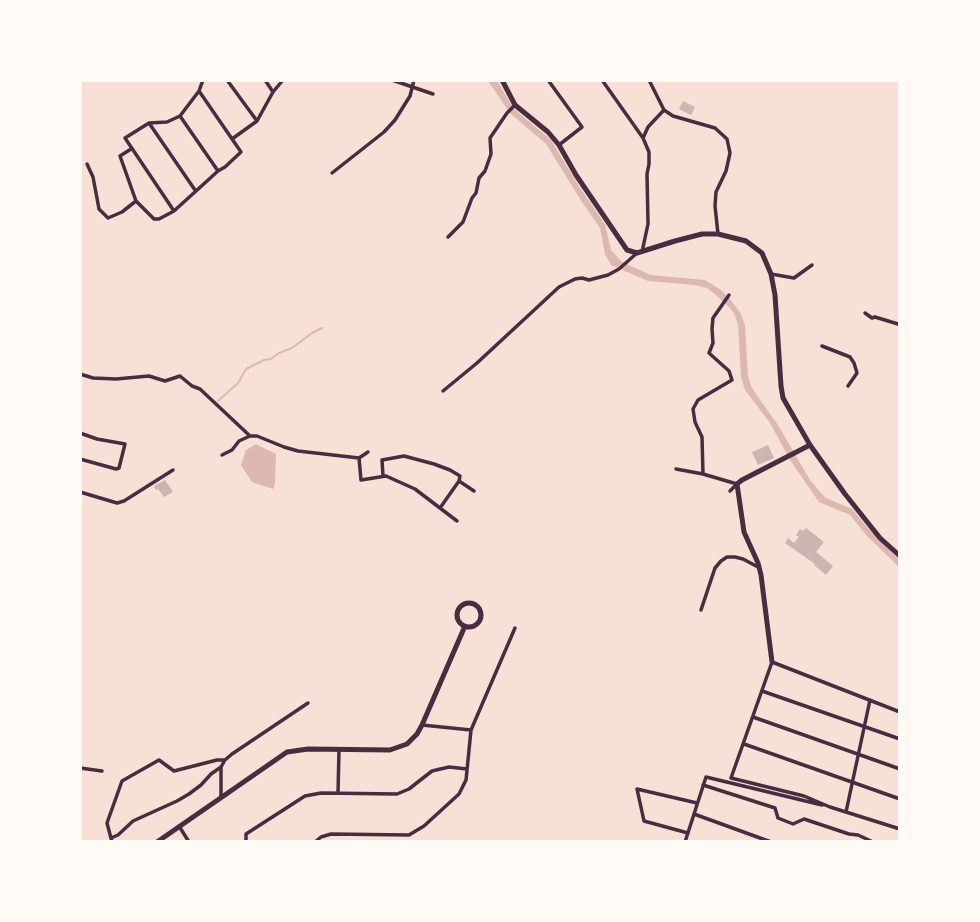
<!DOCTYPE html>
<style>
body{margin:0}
#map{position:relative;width:980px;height:922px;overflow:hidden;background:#f7e1d7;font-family:"Golos Text",sans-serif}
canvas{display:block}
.frame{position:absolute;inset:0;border:82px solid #fffaf5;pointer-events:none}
</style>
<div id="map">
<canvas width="980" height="922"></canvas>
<div class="frame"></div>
</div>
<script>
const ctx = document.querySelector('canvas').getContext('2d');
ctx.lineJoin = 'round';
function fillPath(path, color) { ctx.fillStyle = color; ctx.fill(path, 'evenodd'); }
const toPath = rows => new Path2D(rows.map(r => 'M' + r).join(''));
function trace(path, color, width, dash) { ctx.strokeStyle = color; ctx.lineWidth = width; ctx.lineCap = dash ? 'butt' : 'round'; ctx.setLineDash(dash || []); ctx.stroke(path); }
fillPath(toPath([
 [488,81,497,81,514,109,551,140,580,188,605,224,611,250,622,262,651,275,705,280,721,290,730,299,741,314,745,325,748,376,751,386,758,397,778,425,810,480,820,492,826,498,852,509,868,528,899,559,899,567,866,535,850,515,819,502,790,460,770,423,745,390,741,377,738,325,734,313,730,308,716,295,707,288,694,285,648,281,611,265,605,254,600,228,582,202,546,144,510,113],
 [256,444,276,454,275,484,273,489,252,482,241,465,246,450]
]), '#dcb8b0');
trace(toPath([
 [218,401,238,383,246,369,264,360,271,359,279,353,292,348,312,333,322,328]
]), '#dcb8b0', 2);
fillPath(toPath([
 [683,101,695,107,691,115,679,109],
 [768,445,774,458,758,465,752,452],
 [165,480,173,492,164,497,158,489,156,490,154,486],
 [806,528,824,542,816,552,833,566,826,575,814,565,815,564,785,543,788,538,794,543,799,537,796,535,800,529,803,531]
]), '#ccb4b1');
trace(toPath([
 [227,80,257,121],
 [265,80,273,92],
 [392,80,433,94],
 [548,80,582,127,559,145],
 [602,80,643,138,649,152,649,164,647,174,648,224,642,252],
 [649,80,664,110,673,116,715,128,727,139,730,153,726,171,716,192,715,206,718,234],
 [180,116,218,171],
 [149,123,195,190],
 [643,138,648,127,664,110],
 [232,139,257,121,273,92,283,80],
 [131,149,120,156,136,201,154,219,159,219,174,211,218,171,225,167,241,152,199,91],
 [87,164,93,177,99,209,108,218,122,212,136,201],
 [332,173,384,132,395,120,410,96,414,80],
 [174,211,125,138,149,123,167,122,180,116,199,91,203,80],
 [448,237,463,222,472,198,476,193,479,178,485,171,491,154,490,138,507,113,515,105],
 [771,274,794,278,812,265],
 [865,313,872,318,875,317,898,324,900,326],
 [822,346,850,357,854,363,857,373,848,386],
 [80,374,93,378,116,379,149,376,165,381,180,376,192,386,200,389,250,436],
 [443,391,477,363,559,287,575,279,582,278,589,280,608,275,619,269,637,253],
 [80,433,97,439,125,444,119,468,116,469,80,459],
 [222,455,232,450,239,441,250,436,257,436,284,447,298,451,359,458,368,452],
 [359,458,361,480,386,476,415,489,457,521],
 [676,469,703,474,737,484],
 [703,474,702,437,695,422,693,409,698,400,732,380,729,371,709,353,713,343,712,329,713,318,729,295],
 [383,476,382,460,404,456,434,464,450,470,460,476,459,481,440,508],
 [459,481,474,491],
 [730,491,737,484],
 [80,492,117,503,124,501,173,470],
 [701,610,715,568,721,561,727,557,735,557,743,559,758,567],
 [762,691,900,739],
 [900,712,772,662,731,778,804,796,830,807,900,829],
 [753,717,900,769],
 [422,725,471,730],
 [744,744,900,799],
 [80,768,102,771],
 [703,785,775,808,778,818,793,824,804,819,849,834,858,835,873,842],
 [338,793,339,750],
 [221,797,221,767,225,760,232,754,308,703],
 [846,812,870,700],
 [694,814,771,842],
 [179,826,189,842],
 [688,833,644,821,637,789,697,803],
 [111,838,118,835,133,821,177,801,189,794,201,785,211,774,221,767],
 [112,842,107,823,122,781,159,760,174,771,217,760,225,760],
 [246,842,246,834,305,796,321,793,397,794,409,789,432,771,449,767,467,769],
 [315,842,321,837,331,834,409,835,424,826,459,794,466,780,471,730,515,628],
 [685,842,706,777,822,805]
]), '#4a2c40', 3.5);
trace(toPath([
 [502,80,515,105,548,132,559,145,576,175,627,250,637,253,675,241,702,234,718,234,746,241,762,253,771,274,775,295,781,386,783,398,810,445,845,494,880,538,900,556],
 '457 615a12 12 0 1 1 24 0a12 12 0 1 1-24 0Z',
 [772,662,761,575,758,563,744,532,737,484,742,480,810,445],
 [157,842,287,752,308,749,390,750,407,744,417,734,422,725,465,626]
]), '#4a2c40', 5);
</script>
